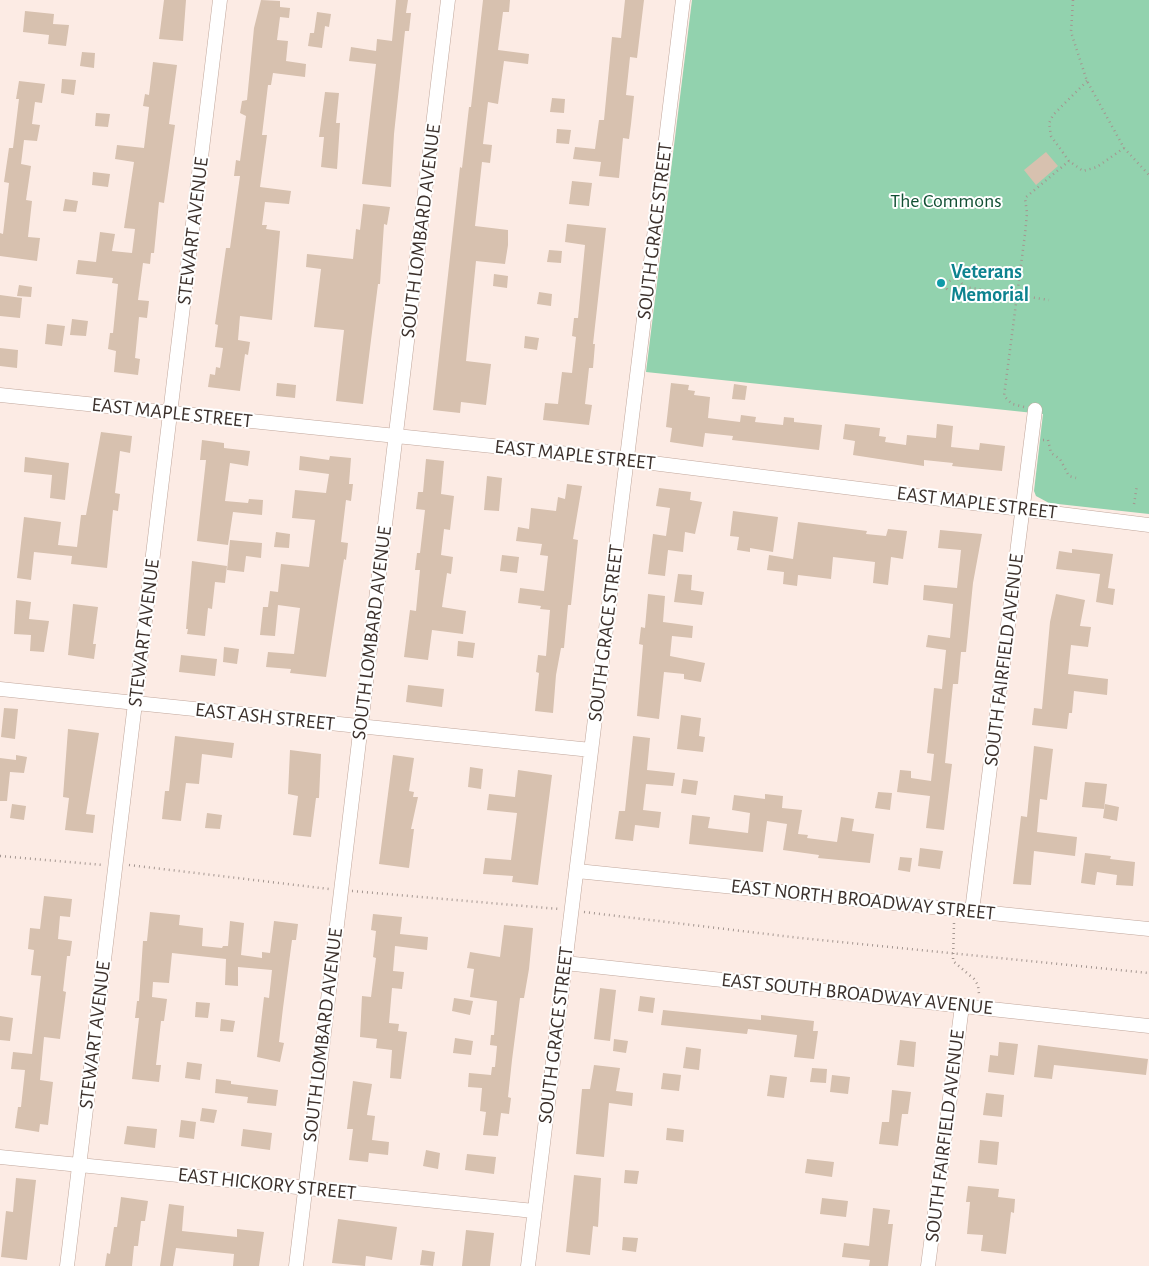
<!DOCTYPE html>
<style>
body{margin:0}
canvas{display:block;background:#fcebe4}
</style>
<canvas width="1149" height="1266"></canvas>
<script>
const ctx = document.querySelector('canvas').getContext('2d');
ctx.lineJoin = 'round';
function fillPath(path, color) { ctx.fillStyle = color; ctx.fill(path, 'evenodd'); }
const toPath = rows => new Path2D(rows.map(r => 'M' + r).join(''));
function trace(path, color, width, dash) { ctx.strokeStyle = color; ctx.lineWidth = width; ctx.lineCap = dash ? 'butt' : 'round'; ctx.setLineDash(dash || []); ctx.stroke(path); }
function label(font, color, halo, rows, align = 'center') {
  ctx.font = font + ' "Alegreya Sans",sans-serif'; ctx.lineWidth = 4; ctx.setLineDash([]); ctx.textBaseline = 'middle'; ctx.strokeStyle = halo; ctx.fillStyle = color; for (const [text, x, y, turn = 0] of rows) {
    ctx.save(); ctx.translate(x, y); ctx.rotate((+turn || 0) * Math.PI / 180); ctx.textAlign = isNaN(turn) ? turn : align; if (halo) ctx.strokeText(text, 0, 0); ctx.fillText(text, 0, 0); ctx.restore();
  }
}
fillPath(toPath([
 [692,0,1149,0,1149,514,1049,503,1036,496,1034,491,1043,414,646,372]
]), '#92d2ae');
fillPath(toPath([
 [164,0,186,0,183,41,159,39],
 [261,0,280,1,280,7,290,8,289,18,280,17,277,40,288,41,286,61,306,64,305,77,273,73,271,85,268,85,262,135,267,135,260,187,291,191,289,204,265,202,262,225,267,225,266,229,280,231,272,320,240,316,238,340,250,342,248,355,245,354,240,391,208,387,210,374,215,375,216,367,220,368,223,348,215,347,218,325,215,324,226,248,230,248,240,176,234,176,236,160,240,161,246,116,240,113,242,101,247,100,254,28],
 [396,0,408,0,406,13,411,13,409,31,405,31,394,134,391,187,362,184,376,64,349,61,351,47,376,51,377,39,392,41],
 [483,0,510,0,509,12,503,12,498,50,529,54,528,64,504,61,498,104,488,102,483,144,492,145,490,163,482,162,475,226,508,230,508,245,505,264,476,261,466,361,491,364,486,405,461,402,460,413,433,410,460,167,462,168,469,107,471,107],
 [625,0,644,0,637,58,630,57,626,95,634,96,631,124,629,139,623,138,619,178,599,176,601,162,573,159,575,147,595,149,599,120,604,120,612,37,621,38],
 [25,11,54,14,53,24,69,25,66,46,48,44,49,35,23,32],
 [317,12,331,14,329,27,325,26,322,48,308,46,310,33,314,33],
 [82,52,95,53,94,68,80,66],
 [153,62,177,65,169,124,175,125,164,203,159,202,154,253,151,253,150,264,143,263,138,300,149,301,147,318,139,317,135,358,140,359,138,375,114,372,116,351,108,349,110,333,113,333,118,284,112,283,113,278,76,274,78,260,96,262,100,232,115,234,112,251,132,253,135,229,124,228,134,162,115,159,117,145,144,148,149,107,143,106,145,94,149,95],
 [62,79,76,80,74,95,61,93],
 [19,81,45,84,42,103,35,102,32,124,40,125,37,141,24,140,21,164,31,166,26,200,32,201,28,237,40,238,37,261,0,256,0,233,3,234,9,183,4,182,9,148,13,148,19,99,16,99],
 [325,92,339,93,336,123,340,123,337,169,321,167,324,137,319,137],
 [552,98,565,99,564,113,550,112],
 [96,113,110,114,108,127,95,126],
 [557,129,571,130,569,144,556,143],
 [1046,152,1058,166,1036,185,1024,170],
 [93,172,110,174,108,187,92,185],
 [572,181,592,183,589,206,569,204],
 [65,199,78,201,76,212,63,211],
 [363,204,390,207,387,225,384,224,380,284,378,284,363,404,336,401,344,330,314,327,321,269,306,267,307,254,353,259,356,229,360,230],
 [567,224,606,228,593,344,595,344,593,368,589,368,585,404,592,405,589,425,543,420,545,403,558,404,562,372,572,373,576,337,572,336,574,318,578,318,585,245,565,242],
 [549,250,562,251,561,263,547,262],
 [494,274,508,276,507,288,493,286],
 [19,285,32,287,31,297,17,296],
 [539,292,552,294,551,306,537,304],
 [0,295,22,298,20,318,0,316],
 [72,319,88,321,86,336,70,335],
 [47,324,65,326,62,346,45,344],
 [525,336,539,338,537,350,524,348],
 [0,348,18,350,17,368,0,366],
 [277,383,296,385,295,398,276,396],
 [671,383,689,385,688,390,695,391,694,395,710,397,708,418,740,422,741,415,756,417,755,422,783,425,784,417,794,418,794,422,822,425,819,450,732,440,733,436,705,433,703,447,670,442,672,428,666,427],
 [734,384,747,386,745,400,732,399],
 [845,424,880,428,879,436,886,437,885,442,906,445,907,435,936,438,937,424,953,426,951,447,979,450,980,443,1005,446,1002,471,952,466,953,463,924,460,924,466,853,455,855,441,843,439],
 [101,432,132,436,130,453,120,451,115,493,120,494,118,511,113,510,107,568,71,564,72,556,34,552,31,580,17,578,24,517,61,522,58,545,77,547,81,515,86,515],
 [202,440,224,443,224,448,250,451,248,466,230,463,225,501,248,503,249,499,263,500,262,515,233,512,228,545,197,541,206,460,200,460],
 [300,456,329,460,330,456,351,458,349,484,353,484,351,501,346,500,341,542,348,543,346,560,344,559,326,677,290,673,291,669,266,667,268,652,294,654,300,608,278,605,275,636,260,635,263,607,268,607,270,591,278,592,281,564,309,567,315,520,292,518,295,490,326,493,329,474,299,470],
 [25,457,69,463,65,500,50,498,52,475,24,472],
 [426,459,444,461,441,494,454,496,450,530,444,529,441,555,453,557,451,574,447,573,442,607,466,611,463,634,432,630,428,660,404,657,410,610,416,611,420,570,415,570,417,553,420,553,425,510,416,509,418,492,423,492],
 [487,476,502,478,499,511,484,510],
 [567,484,582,486,573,539,578,540,571,605,568,605,564,648,561,648,556,675,553,713,535,711,539,673,536,672,538,655,546,656,550,610,540,609,541,606,518,603,520,588,544,591,548,556,540,555,542,544,516,541,518,527,529,529,531,508,556,511,558,497,565,499],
 [659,488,691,492,690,500,702,502,695,534,685,532,683,552,668,550,665,576,648,574,653,534,666,536,670,508,656,506],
 [733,511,778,517,773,552,750,548,750,552,737,550,739,537,730,536],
 [798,522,867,531,866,534,886,536,888,529,907,531,903,559,891,557,888,585,873,583,875,562,833,557,831,579,798,575,797,586,783,584,784,572,767,570,769,555,793,559],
 [940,530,982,534,973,583,966,652,961,652,958,684,953,684,945,763,952,764,944,830,926,828,930,796,897,792,900,770,911,771,911,778,931,781,934,754,927,753,931,717,934,688,942,689,946,650,926,647,928,635,950,638,953,604,923,600,924,585,957,588,961,550,938,548],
 [276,532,290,534,289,548,274,547],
 [230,540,262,543,261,558,246,556,244,572,227,570],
 [1072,549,1113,554,1108,588,1115,589,1113,605,1096,602,1100,574,1056,569,1059,551,1072,553],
 [502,555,519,557,517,573,500,571],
 [192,561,227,566,225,583,215,582,212,609,208,608,205,636,187,634,188,629,186,629],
 [678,574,692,575,691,590,704,592,702,605,674,602],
 [648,594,665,596,663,622,693,626,692,638,672,636,670,656,705,663,701,682,684,679,684,674,664,672,659,719,637,716,643,645,639,644,641,627,645,628],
 [1056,594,1085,600,1080,626,1091,627,1088,647,1071,645,1068,674,1108,679,1107,695,1074,691,1072,713,1069,713,1067,729,1032,725,1034,708,1042,709,1050,622],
 [16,600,31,602,29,619,49,621,44,652,30,651,31,635,14,634],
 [73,604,98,607,93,644,96,644,94,659,68,655],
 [458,641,475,643,473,658,457,656],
 [224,647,239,649,237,664,223,662],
 [181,655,217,659,215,676,179,672],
 [408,685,444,689,442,707,406,702],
 [4,708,18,709,15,739,1,737],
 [681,715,701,718,699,736,705,737,703,752,677,749],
 [68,729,99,733,86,814,95,815,93,833,65,830,69,798,63,797],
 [175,736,234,743,232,758,202,754,199,784,186,783,181,821,162,819,165,791,169,791],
 [633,736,650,738,647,770,675,773,673,786,646,784,643,810,661,812,659,828,635,825,633,841,615,839,619,811,625,811],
 [1034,746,1053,749,1047,800,1040,799,1037,832,1077,837,1075,856,1034,851,1031,885,1013,884,1021,816,1027,817],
 [290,750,321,754,319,798,316,798,311,837,293,835,298,796,288,794],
 [16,755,27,757,24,773,10,772,7,801,0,801,0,758,16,760],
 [393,755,414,758,409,791,414,792,413,797,418,797,411,829,414,829,409,868,379,864],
 [470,767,483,769,481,789,468,787],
 [518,770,552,775,538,885,512,882,513,876,483,874,485,858,511,860,517,813,487,810,489,794,515,797],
 [683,779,698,781,696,795,681,793],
 [1085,782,1107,784,1104,809,1082,807],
 [878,792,892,793,890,810,875,808],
 [765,794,783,796,782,808,802,810,798,834,808,835,807,838,837,842,841,817,854,819,852,831,874,834,870,863,818,858,819,855,783,850,787,824,767,821,763,852,689,844,692,815,710,817,708,828,748,833,750,813,732,810,734,795,765,799],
 [12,804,26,806,24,820,10,818],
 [1105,804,1119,807,1117,821,1103,818],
 [207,813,222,815,220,829,205,828],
 [920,848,943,851,940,869,918,866],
 [1085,853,1111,856,1110,859,1135,862,1133,886,1116,885,1117,875,1097,872,1095,885,1081,883],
 [900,857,912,858,910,872,898,870],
 [44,896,72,899,70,917,60,916,58,939,72,941,70,956,67,956,63,991,66,992,60,1039,44,1037,40,1080,53,1082,48,1125,40,1124,39,1132,15,1128,18,1107,21,1107,25,1070,11,1069,13,1052,32,1054,41,976,31,975,34,950,28,949,30,928,40,929],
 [150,912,180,915,179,925,203,928,202,946,222,948,223,946,228,946,230,921,244,923,241,955,262,958,262,952,270,953,274,921,298,924,296,940,292,940,283,1008,279,1042,284,1043,280,1062,257,1057,264,997,269,998,272,970,238,967,238,986,225,985,226,959,172,953,169,983,153,982,152,997,167,999,164,1021,161,1021,156,1065,161,1065,159,1082,132,1079,139,1018,135,1018,137,1001,139,1001,143,941,147,941],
 [373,914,402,917,400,934,428,937,427,950,395,946,393,971,404,972,402,989,392,988,389,1023,399,1024,398,1031,407,1032,401,1079,390,1078,392,1050,376,1048,377,1039,360,1037,362,996,371,997,376,958,373,957,376,931,371,930],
 [504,925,533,928,529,969,524,998,520,998,512,1060,508,1097,511,1098,509,1114,501,1113,498,1136,483,1135,486,1112,480,1111,482,1088,468,1087,469,1073,491,1075,492,1067,495,1067,497,1046,490,1045,491,1035,494,1035,497,1001,470,997,474,969,467,968,470,952,500,957],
 [600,988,616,990,610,1041,594,1039],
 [640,996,655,998,653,1013,638,1011],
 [454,998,473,1001,470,1015,452,1011],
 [196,1002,210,1003,208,1018,195,1017],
 [663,1010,761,1020,761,1015,814,1021,813,1031,818,1031,814,1059,794,1057,797,1035,748,1029,747,1034,661,1025],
 [0,1016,13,1018,10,1041,0,1040],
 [221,1019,235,1021,233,1032,220,1031],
 [455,1038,473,1041,471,1055,453,1053],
 [614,1039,628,1041,626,1053,613,1051],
 [900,1040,916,1042,914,1067,897,1065],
 [999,1042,1018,1044,1014,1075,988,1072,990,1055,998,1056],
 [1038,1045,1148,1059,1146,1075,1054,1065,1052,1079,1034,1077],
 [686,1047,701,1049,699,1070,683,1068],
 [187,1062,202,1064,200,1080,185,1078],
 [594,1065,620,1068,616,1091,633,1093,632,1106,609,1103,604,1157,576,1154,582,1089,590,1089],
 [812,1068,827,1069,826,1083,810,1082],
 [663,1073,681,1075,679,1091,661,1089],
 [770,1075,787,1077,784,1098,767,1096],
 [832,1075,850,1077,848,1094,830,1092],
 [216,1079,231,1081,231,1084,278,1090,276,1106,247,1103,248,1097,215,1093],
 [353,1081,372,1084,367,1115,375,1116,372,1140,389,1142,388,1155,369,1153,368,1162,349,1160,353,1129,347,1129],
 [892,1090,911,1092,908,1114,902,1114,898,1146,879,1144,882,1122,889,1122],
 [986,1093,1004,1095,1002,1117,983,1115],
 [202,1108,217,1110,214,1123,200,1121],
 [181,1120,196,1122,194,1139,179,1137],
 [127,1126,157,1129,155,1148,124,1144],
 [667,1128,684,1130,683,1142,666,1140],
 [243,1129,272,1133,270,1150,241,1146],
 [980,1140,999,1142,997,1165,978,1163],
 [426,1150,440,1153,438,1169,423,1166],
 [467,1154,496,1157,494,1174,465,1170],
 [807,1159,834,1162,832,1177,805,1173],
 [625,1170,639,1171,637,1184,624,1183],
 [574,1175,601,1178,598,1227,593,1226,590,1255,566,1252],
 [16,1178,36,1180,27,1260,1,1257,6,1211,13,1212],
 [968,1186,999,1189,998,1197,1015,1199,1014,1213,1011,1212,1006,1254,981,1251,983,1235,967,1234,970,1202,966,1202],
 [121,1197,148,1201,145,1221,141,1221,138,1246,134,1246,132,1266,105,1266,107,1253,110,1254,114,1227,117,1227],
 [822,1198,848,1201,846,1217,820,1214],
 [169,1204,184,1206,182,1231,237,1237,237,1229,264,1232,259,1266,233,1266,234,1254,176,1248,173,1266,160,1266],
 [873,1208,890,1210,888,1224,893,1224,888,1266,869,1266,870,1260,842,1257,844,1243,869,1246],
 [338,1219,397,1227,392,1260,366,1256,365,1266,332,1263],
 [466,1230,494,1233,490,1266,462,1266],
 [623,1237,638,1238,636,1252,622,1250],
 [422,1250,435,1252,433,1266,420,1265]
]), '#d7c1af');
const minor = toPath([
 [0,395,628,460,1149,525],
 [0,689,591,750],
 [577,871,1149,929],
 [972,911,1035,410],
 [565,963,1149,1026],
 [0,1157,534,1211],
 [67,1266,220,0],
 [296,1266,448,0],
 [528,1266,683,0],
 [928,1266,962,1006]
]);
trace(minor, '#c1a79c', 15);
trace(toPath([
 [1073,0,1071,32,1087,81,1124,148,1149,175],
 [1087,81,1053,115,1049,123,1051,136,1069,161,1083,171,1097,167,1124,148],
 [965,287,961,291,955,292,947,289,946,284,953,278,958,279,965,287,1049,300],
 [1024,407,1012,404,1004,396,1025,234,1027,213,1025,198,1069,161],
 [1043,440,1048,440,1051,453,1060,459,1069,476,1076,478],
 [1134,504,1137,485],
 [0,856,103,865],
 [129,865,329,889],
 [352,891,559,909],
 [584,912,800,938,1149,973],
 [954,923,953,961,974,979,978,985,979,994]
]), '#a49690', 2.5, [1, 4]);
trace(minor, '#fff', 14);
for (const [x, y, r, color] of [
 [941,283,5,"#0f9aa8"]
]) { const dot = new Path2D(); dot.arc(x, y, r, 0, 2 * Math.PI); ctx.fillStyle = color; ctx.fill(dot); trace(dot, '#fff', 2); }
label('20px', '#125034', '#fff', [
 ["The Commons",946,201]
]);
label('20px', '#3c312c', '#fff', [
 ["STEWART AVENUE",193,231,-83],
 ["SOUTH LOMBARD AVENUE",421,231,-83],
 ["SOUTH GRACE STREET",655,231,-83],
 ["EAST MAPLE STREET",172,413,6],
 ["EAST MAPLE STREET",575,455,6],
 ["EAST MAPLE STREET",977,503,7],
 ["STEWART AVENUE",144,633,-83],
 ["SOUTH LOMBARD AVENUE",372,633,-83],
 ["SOUTH GRACE STREET",606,633,-83],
 ["SOUTH FAIRFIELD AVENUE",1004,660,-83],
 ["EAST ASH STREET",265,717,6],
 ["EAST NORTH BROADWAY STREET",863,900,6],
 ["EAST SOUTH BROADWAY AVENUE",857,994,6],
 ["STEWART AVENUE",95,1035,-83],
 ["SOUTH LOMBARD AVENUE",323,1035,-83],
 ["SOUTH GRACE STREET",556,1035,-83],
 ["SOUTH FAIRFIELD AVENUE",945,1136,-83],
 ["EAST HICKORY STREET",267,1184,6]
]);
label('bold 20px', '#0d838f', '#fff', [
 ["Veterans",951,272],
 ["Memorial",951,295]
], 'left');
</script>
